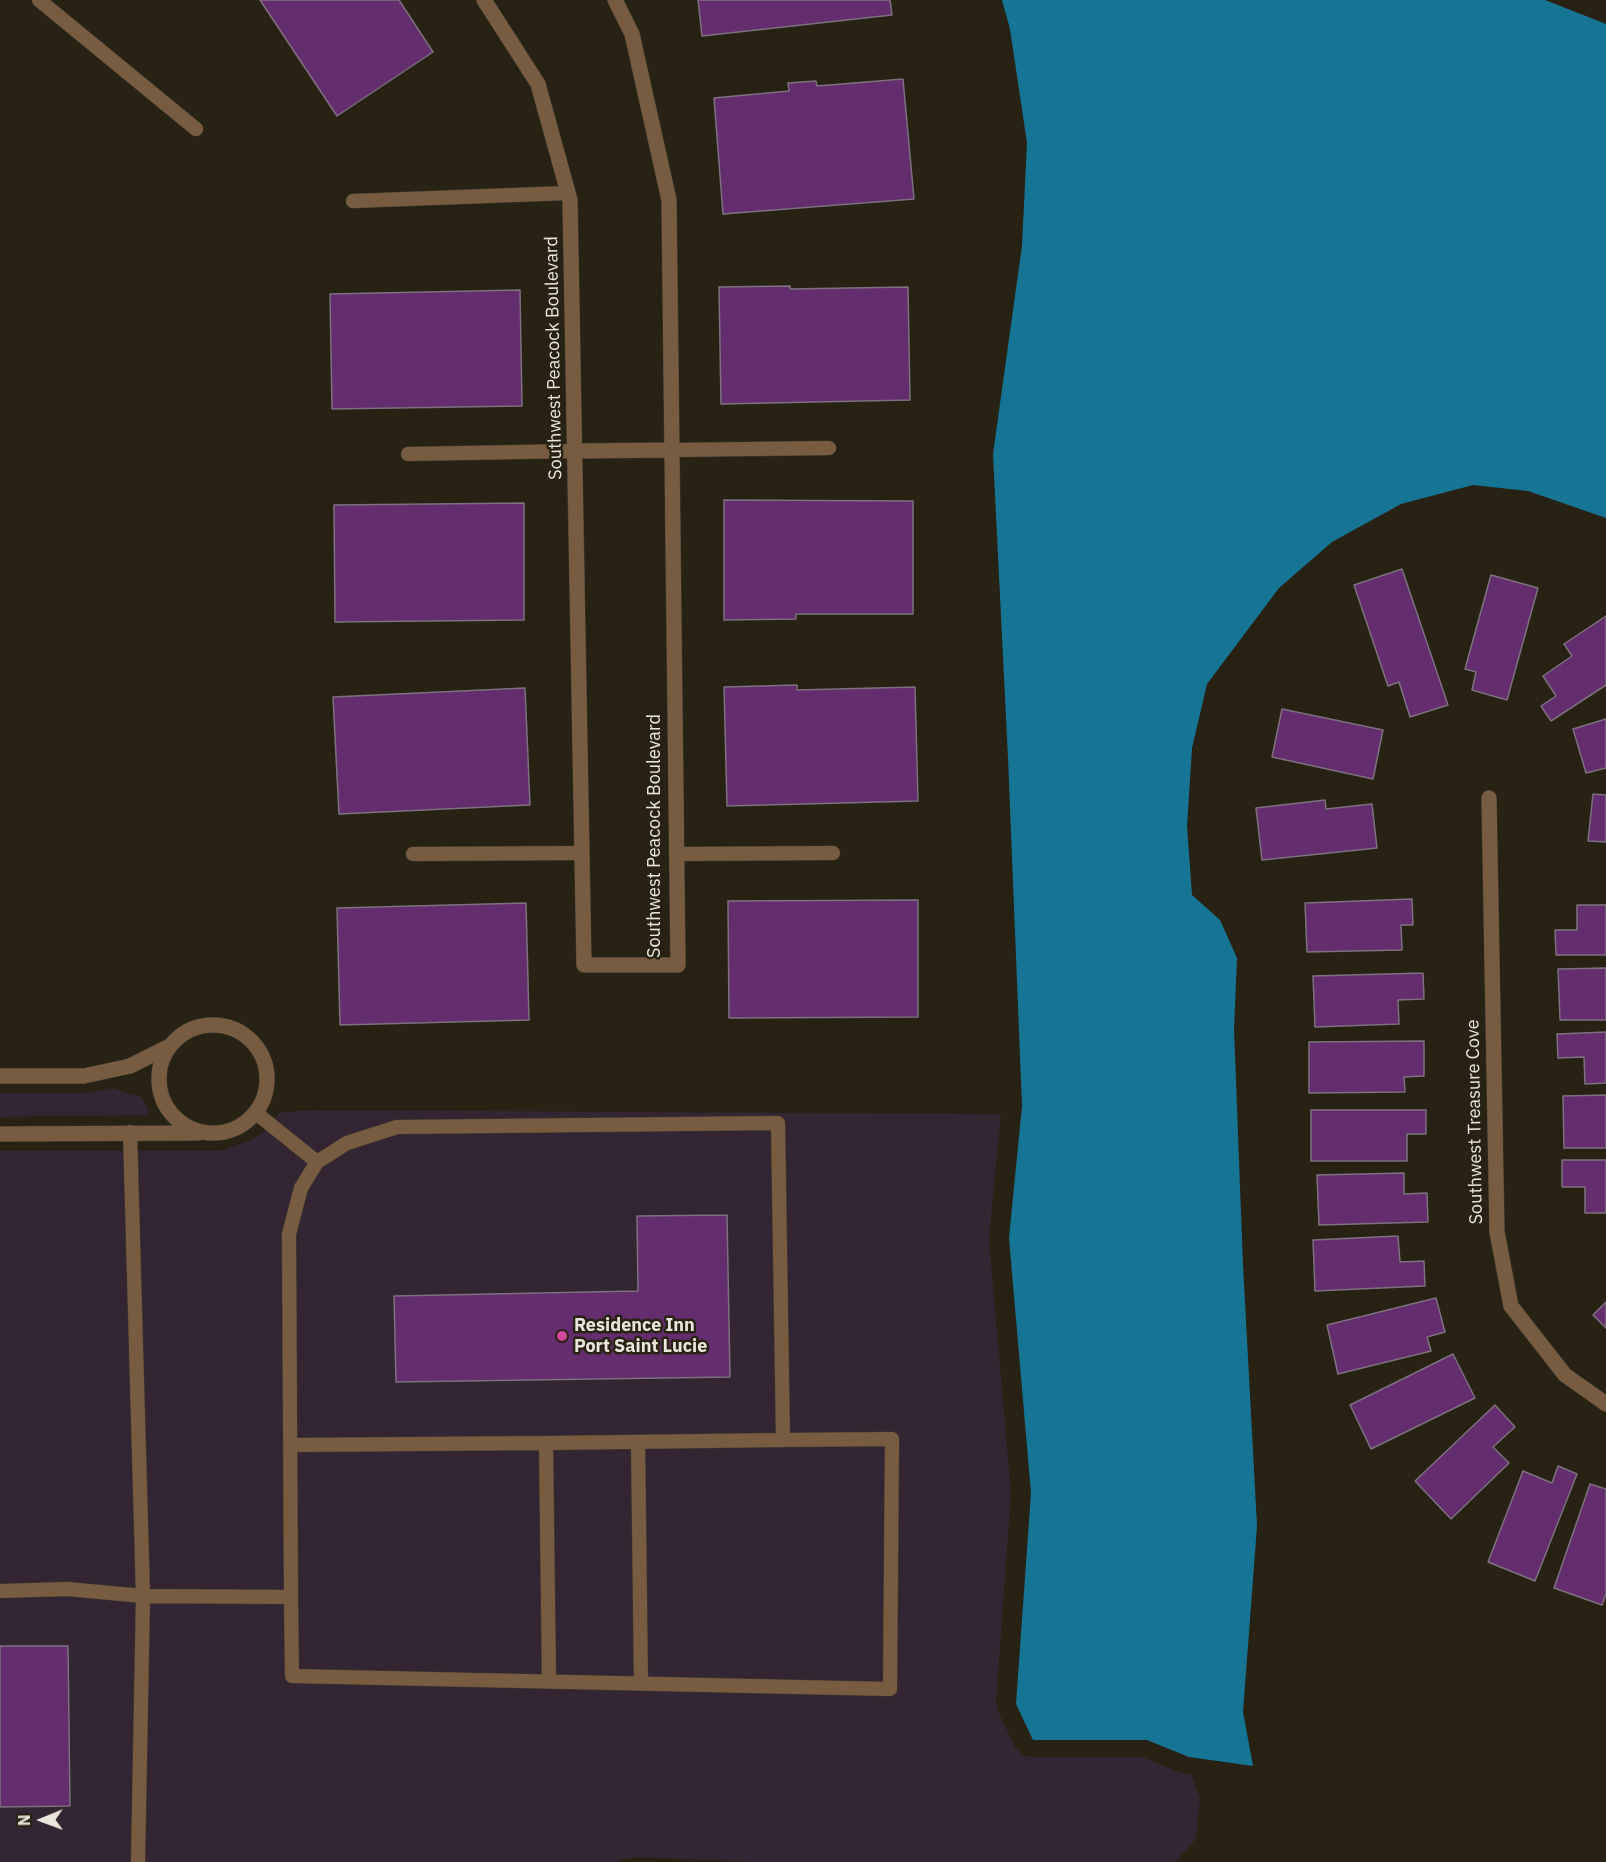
<!DOCTYPE html>
<style>
body{margin:0}
#map{position:relative;width:1606px;height:1862px;overflow:hidden;background:#282214;font-family:"IBM Plex Sans",sans-serif}
canvas{display:block}
.north{position:absolute;left:12px;top:1790px;width:60px;height:60px;-webkit-text-stroke:4px #282214;paint-order:stroke;rotate:269deg;font-size:16px;font-weight:700;line-height:24px;text-align:center;color:#eae6dd}
.north::after{content:'';display:block;margin:auto;width:21px;height:27px;background:#eae6dd;clip-path:polygon(50% 0,100% 100%,50% 72%,0 100%)}
</style>
<div id="map">
<canvas width="1606" height="1862"></canvas>
<div class="north">N</div>
</div>
<script>
const ctx = document.querySelector('canvas').getContext('2d');
ctx.lineJoin = 'round';
function fillPath(path, color) { ctx.fillStyle = color; ctx.fill(path, 'evenodd'); }
const toPath = rows => new Path2D(rows.map(r => 'M' + r).join(''));
function trace(path, color, width, dash) { ctx.strokeStyle = color; ctx.lineWidth = width; ctx.lineCap = dash ? 'butt' : 'round'; ctx.setLineDash(dash || []); ctx.stroke(path); }
function label(font, color, halo, rows, align = 'center') {
  ctx.font = font + ' "IBM Plex Sans",sans-serif'; ctx.lineWidth = 5; ctx.setLineDash([]); ctx.textBaseline = 'middle'; ctx.strokeStyle = halo; ctx.fillStyle = color; for (const [text, x, y, turn = 0] of rows) {
    ctx.save(); ctx.translate(x, y); ctx.rotate((+turn || 0) * Math.PI / 180); ctx.textAlign = isNaN(turn) ? turn : align; if (halo) ctx.strokeText(text, 0, 0); ctx.fillText(text, 0, 0); ctx.restore();
  }
}
fillPath(toPath([
 [112,1088,142,1097,150,1115,0,1117,0,1093,84,1093],
 [310,1110,1001,1114,989,1239,1011,1493,996,1703,998,1711,1015,1747,1023,1755,1033,1757,1143,1757,1181,1773,1191,1774,1200,1798,1196,1839,1175,1862,755,1862,633,1857,617,1862,0,1862,0,1151,224,1150,255,1138,270,1126,278,1113]
]), '#332531');
fillPath(toPath([
 [1002,0,1545,0,1606,24,1606,518,1528,491,1473,485,1401,504,1332,542,1279,588,1207,684,1192,748,1187,826,1192,895,1220,920,1237,958,1234,1029,1243,1265,1257,1526,1243,1712,1253,1766,1189,1757,1147,1740,1033,1740,1016,1704,1031,1493,1009,1238,1022,1106,1008,758,993,454,1022,246,1027,143,1010,29]
]), '#167595');
const building = toPath([
 [260,0,399,0,433,52,337,116,260,0],
 [698,0,890,0,892,15,702,36,698,0],
 [903,79,914,199,723,214,714,98,789,91,788,83,816,81,817,86,903,79],
 [790,286,790,289,908,287,910,400,721,404,719,287,790,286],
 [520,290,522,406,332,409,330,294,520,290],
 [724,500,913,501,913,614,796,614,796,619,724,620,724,500],
 [524,503,524,620,335,622,334,505,524,503],
 [1402,569,1448,705,1410,717,1399,682,1388,686,1354,585,1402,569],
 [1491,575,1538,588,1507,700,1472,690,1476,672,1465,669,1491,575],
 [1606,616,1606,685,1551,721,1541,706,1556,696,1543,676,1572,656,1564,644,1606,616],
 [797,685,797,690,915,687,918,801,727,806,724,687,797,685],
 [525,688,530,805,339,814,333,697,525,688],
 [1282,709,1383,730,1373,779,1272,757,1282,709],
 [1606,719,1606,768,1586,773,1573,729,1606,719],
 [1593,794,1606,795,1606,842,1588,841,1593,794],
 [1325,800,1326,809,1372,804,1377,848,1262,860,1256,808,1325,800],
 [1412,899,1413,925,1401,925,1402,950,1307,952,1305,903,1412,899],
 [918,900,918,1017,729,1018,728,901,918,900],
 [526,903,529,1020,340,1025,337,908,526,903],
 [1577,905,1606,905,1606,955,1556,955,1555,930,1577,930,1577,905],
 [1606,968,1606,1020,1560,1020,1558,969,1606,968],
 [1423,973,1424,999,1398,1000,1399,1024,1315,1027,1313,976,1423,973],
 [1606,1032,1606,1083,1585,1084,1584,1057,1558,1058,1557,1034,1606,1032],
 [1424,1041,1424,1076,1404,1077,1405,1092,1309,1093,1309,1042,1424,1041],
 [1606,1095,1606,1148,1564,1148,1563,1096,1606,1095],
 [1311,1110,1426,1110,1426,1134,1407,1134,1407,1161,1311,1161,1311,1110],
 [1562,1160,1606,1160,1606,1213,1585,1213,1585,1187,1562,1187,1562,1160],
 [1404,1173,1404,1194,1427,1193,1428,1222,1319,1225,1317,1175,1404,1173],
 [727,1215,730,1377,396,1382,394,1296,638,1291,637,1216,727,1215],
 [1398,1236,1400,1262,1424,1261,1425,1286,1315,1291,1313,1240,1398,1236],
 [1436,1298,1445,1332,1427,1337,1431,1351,1338,1374,1327,1325,1436,1298],
 [1606,1302,1606,1328,1593,1315,1606,1302],
 [1453,1354,1475,1398,1371,1449,1350,1405,1453,1354],
 [1495,1405,1515,1427,1493,1447,1509,1463,1451,1519,1415,1481,1495,1405],
 [1558,1466,1577,1474,1535,1581,1488,1562,1523,1471,1552,1483,1558,1466],
 [1590,1484,1606,1489,1606,1594,1602,1605,1554,1588,1590,1484],
 [0,1646,68,1646,70,1806,0,1807,0,1646]
]);
fillPath(building, '#642d6d');
trace(building, '#7d717f', 1.5);
const lane = toPath([
 [39,0,196,129],
 [353,201,568,193],
 [672,450,829,448],
 [408,454,575,451],
 [413,854,582,853],
 [676,854,833,853],
 [256,1113,317,1162],
 [638,1442,641,1684],
 [546,1443,549,1682],
 [290,1445,546,1443,783,1440,892,1439,890,1689,292,1676,291,1597,289,1234,301,1188,317,1162,347,1143,397,1127,778,1123,783,1440],
 [0,1591,67,1589,143,1596,130,1132],
 [138,1862,143,1596,291,1597]
]);
const street = toPath([
 [484,0,538,84,570,200,584,965,678,965,669,200,632,34,615,0],
 [575,451,672,450],
 [1489,798,1497,1232,1511,1306,1565,1375,1606,1404],
 '159 1079a54 54 0 1 1 108 0a54 54 0 1 1-108 0Z',
 [0,1076,84,1076,130,1066,170,1046],
 [0,1134,198,1133]
]);
trace(lane, '#433d30', 15);
trace(street, '#433d30', 16);
trace(lane, '#775c41', 14);
trace(street, '#775c41', 15);
for (const [x, y, r, color] of [
 [562,1336,6,"#d1479c"]
]) { const dot = new Path2D(); dot.arc(x, y, r, 0, 2 * Math.PI); ctx.fillStyle = color; ctx.fill(dot); trace(dot, '#282214', 2); }
label('18px', '#eae6dd', '#282214', [
 ["Southwest Peacock Boulevard",554,358,-91],
 ["Southwest Peacock Boulevard",655,836,-90],
 ["Southwest Treasure Cove",1475,1122,-91]
]);
label('bold 18px', '#eae6dd', '#282214', [
 ["Residence Inn",574,1326],
 ["Port Saint Lucie",574,1347]
], 'left');
</script>
